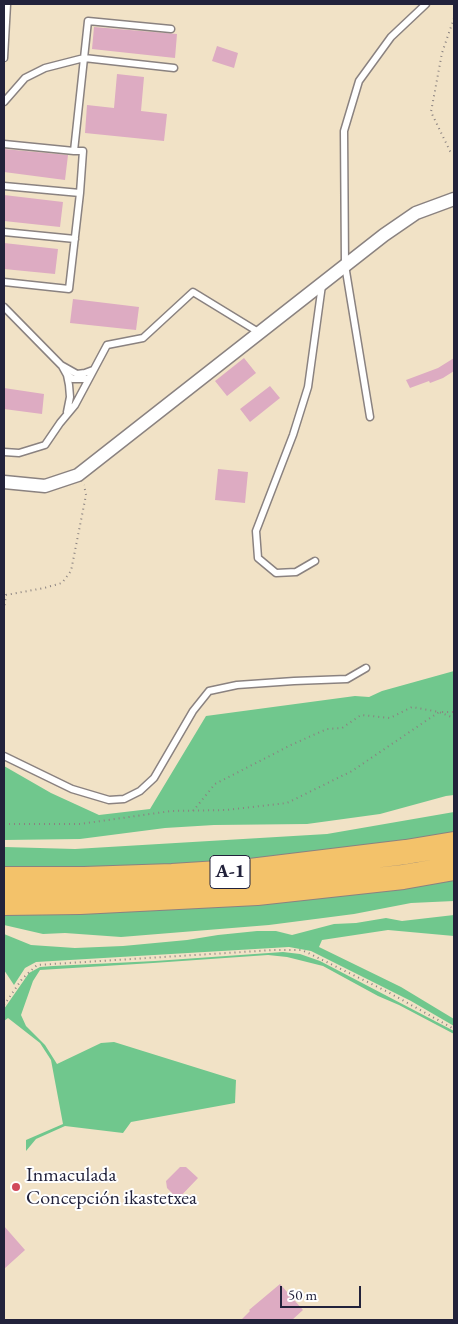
<!DOCTYPE html>
<meta charset="utf-8">
<style>
body{margin:0}
#map{position:relative;width:458px;height:1324px;overflow:hidden;background:#f1e2c6;font-family:"EB Garamond",serif}
canvas{display:block}
.frame{position:absolute;inset:0;border:5px solid #22223b;pointer-events:none}
.scale{position:absolute;left:280px;top:1286px;width:81px;height:22px;box-sizing:border-box;border:2px solid #22223b;border-top:0;padding-left:6px;font-size:15px;line-height:18px;white-space:nowrap;color:#22223b;-webkit-text-stroke:4px #fff;paint-order:stroke}
</style>
<div id="map">
<canvas width="458" height="1324"></canvas>
<div class="frame"></div>
<div class="scale">50 m</div>
</div>
<script>
const ctx = document.querySelector('canvas').getContext('2d');
ctx.lineJoin = 'round';
function fillPath(path, color) { ctx.fillStyle = color; ctx.fill(path, 'evenodd'); }
const toPath = rows => new Path2D(rows.map(r => 'M' + r).join(''));
function trace(path, color, width, dash) { ctx.strokeStyle = color; ctx.lineWidth = width; ctx.lineCap = dash ? 'butt' : 'round'; ctx.setLineDash(dash || []); ctx.stroke(path); }
function label(font, color, halo, rows, align = 'center') {
  ctx.font = font + ' "EB Garamond",serif'; ctx.lineWidth = 4; ctx.setLineDash([]); ctx.textBaseline = 'middle'; ctx.strokeStyle = halo; ctx.fillStyle = color; for (const [text, x, y, turn = 0] of rows) {
    ctx.save(); ctx.translate(x, y); ctx.rotate((+turn || 0) * Math.PI / 180); ctx.textAlign = isNaN(turn) ? turn : align; if (halo) ctx.strokeText(text, 0, 0); ctx.fillText(text, 0, 0); ctx.restore();
  }
}
fillPath(toPath([
 [454,671,454,795,446,796,380,814,307,824,214,825,165,828,80,839,4,840,4,766,51,793,99,815,150,809,206,716,355,696,369,697,382,691],
 [454,812,454,833,411,840,269,858,160,868,4,867,4,847,75,849,327,834],
 [454,877,454,901,411,903,354,914,269,925,121,937,65,933,43,934,4,925,4,911],
 [454,915,454,936,388,930,322,940,319,947,401,987,454,1019,454,1026,411,1001,311,951,289,947,36,962,25,968,14,985,4,970,4,934,31,945,75,948,123,946,187,940,218,935,257,931,276,931,292,935,334,924,356,923,386,918,402,921],
 [283,952,300,954,320,961,454,1031,454,1034,399,1005,378,996,323,966,287,957,268,955,153,963,40,970,33,981,21,1015,26,1026,45,1045,57,1064,101,1043,114,1042,236,1080,235,1103,131,1122,123,1133,65,1126,36,1139,26,1151,26,1140,63,1124,51,1060,40,1043,8,1018,4,1021,4,1009,29,973,40,967,53,966,155,961]
]), '#70c78d');
fillPath(toPath([
 [94,27,177,34,175,58,92,49],
 [217,46,238,53,234,68,212,61],
 [117,74,144,77,141,111,167,114,164,141,85,133,87,105,114,108],
 [4,149,68,155,65,180,4,172],
 [4,195,63,202,60,227,4,221],
 [4,243,58,249,55,274,4,269],
 [73,299,139,307,136,330,70,323],
 [244,358,256,373,227,396,215,381],
 [454,358,454,371,443,378,430,383,429,381,410,388,406,380,438,368],
 [270,386,280,398,250,422,240,409],
 [4,388,44,394,42,414,4,409],
 [218,469,248,472,245,503,215,500],
 [180,1167,186,1167,198,1178,178,1199,167,1188,166,1181],
 [4,1226,25,1250,4,1269],
 [280,1284,303,1310,292,1320,241,1320,250,1311,249,1310]
]), '#ddabc2');
const lane = toPath([
 [4,58,7,4],
 [4,102,25,78,45,68,84,58,174,68],
 [4,144,74,151,88,21,171,29],
 [74,151,83,151,80,193],
 [4,186,80,193,69,289,4,282],
 [4,232,75,239],
 [4,307,61,365,77,374,85,373,93,370],
 [62,366,67,375,69,385,70,397,67,412],
 [67,375,73,379,88,379],
 [370,417,345,265,344,131,359,81,391,37,426,4],
 [4,452,19,453,45,445,60,423,75,405,107,345,143,338,193,292,260,333],
 [315,561,296,572,276,573,258,558,256,531,293,435,308,387,322,285],
 [4,756,72,789,109,800,124,799,140,791,154,778,193,711,209,691,237,685,294,681,347,679,366,668]
]);
const street = toPath([
 [4,482,45,486,78,475,384,235,416,213,454,199]
]);
const highway = toPath([
 [4,879,84,879,172,876,250,871,406,852,454,844],
 [4,903,80,902,257,893,403,877,454,868]
]);
trace(lane, '#8a8280', 9);
trace(street, '#8a8280', 15);
trace(highway, '#8a8280', 26);
trace(toPath([
 [454,18,442,53,431,112,450,151,454,154],
 [4,610,6,595,44,588,62,583,71,571,86,495,84,485],
 [193,811,215,784,293,744,327,729,342,728,361,715,390,718,412,707,439,712,454,718],
 [4,824,80,824,171,811,226,810,287,803,352,771,439,712,454,712],
 [4,1005,22,979,37,965,274,950,302,950,388,992,454,1029]
]), '#8a8280', 2, [1, 4]);
trace(lane, '#fff', 6);
trace(street, '#fff', 12);
trace(highway, '#f3c26a', 24);
for (const [x, y, r, color] of [
 [16,1187,5,"#d1495b"]
]) { const dot = new Path2D(); dot.arc(x, y, r, 0, 2 * Math.PI); ctx.fillStyle = color; ctx.fill(dot); trace(dot, '#fff', 2); }
for (const [x, y, w] of [
 [230,872,40]
]) { const box = new Path2D(); box.roundRect(x - w / 2, y - 16.5, w, 33, 4); ctx.fillStyle = '#fff'; ctx.fill(box); trace(box, '#22223b', 1); }
label('bold 19px', '#22223b', null, [
 ["A-1",230,872]
]);
label('20px', '#22223b', '#fff', [
 ["Inmaculada",26,1176],
 ["Concepción ikastetxea",26,1199]
], 'left');
</script>
